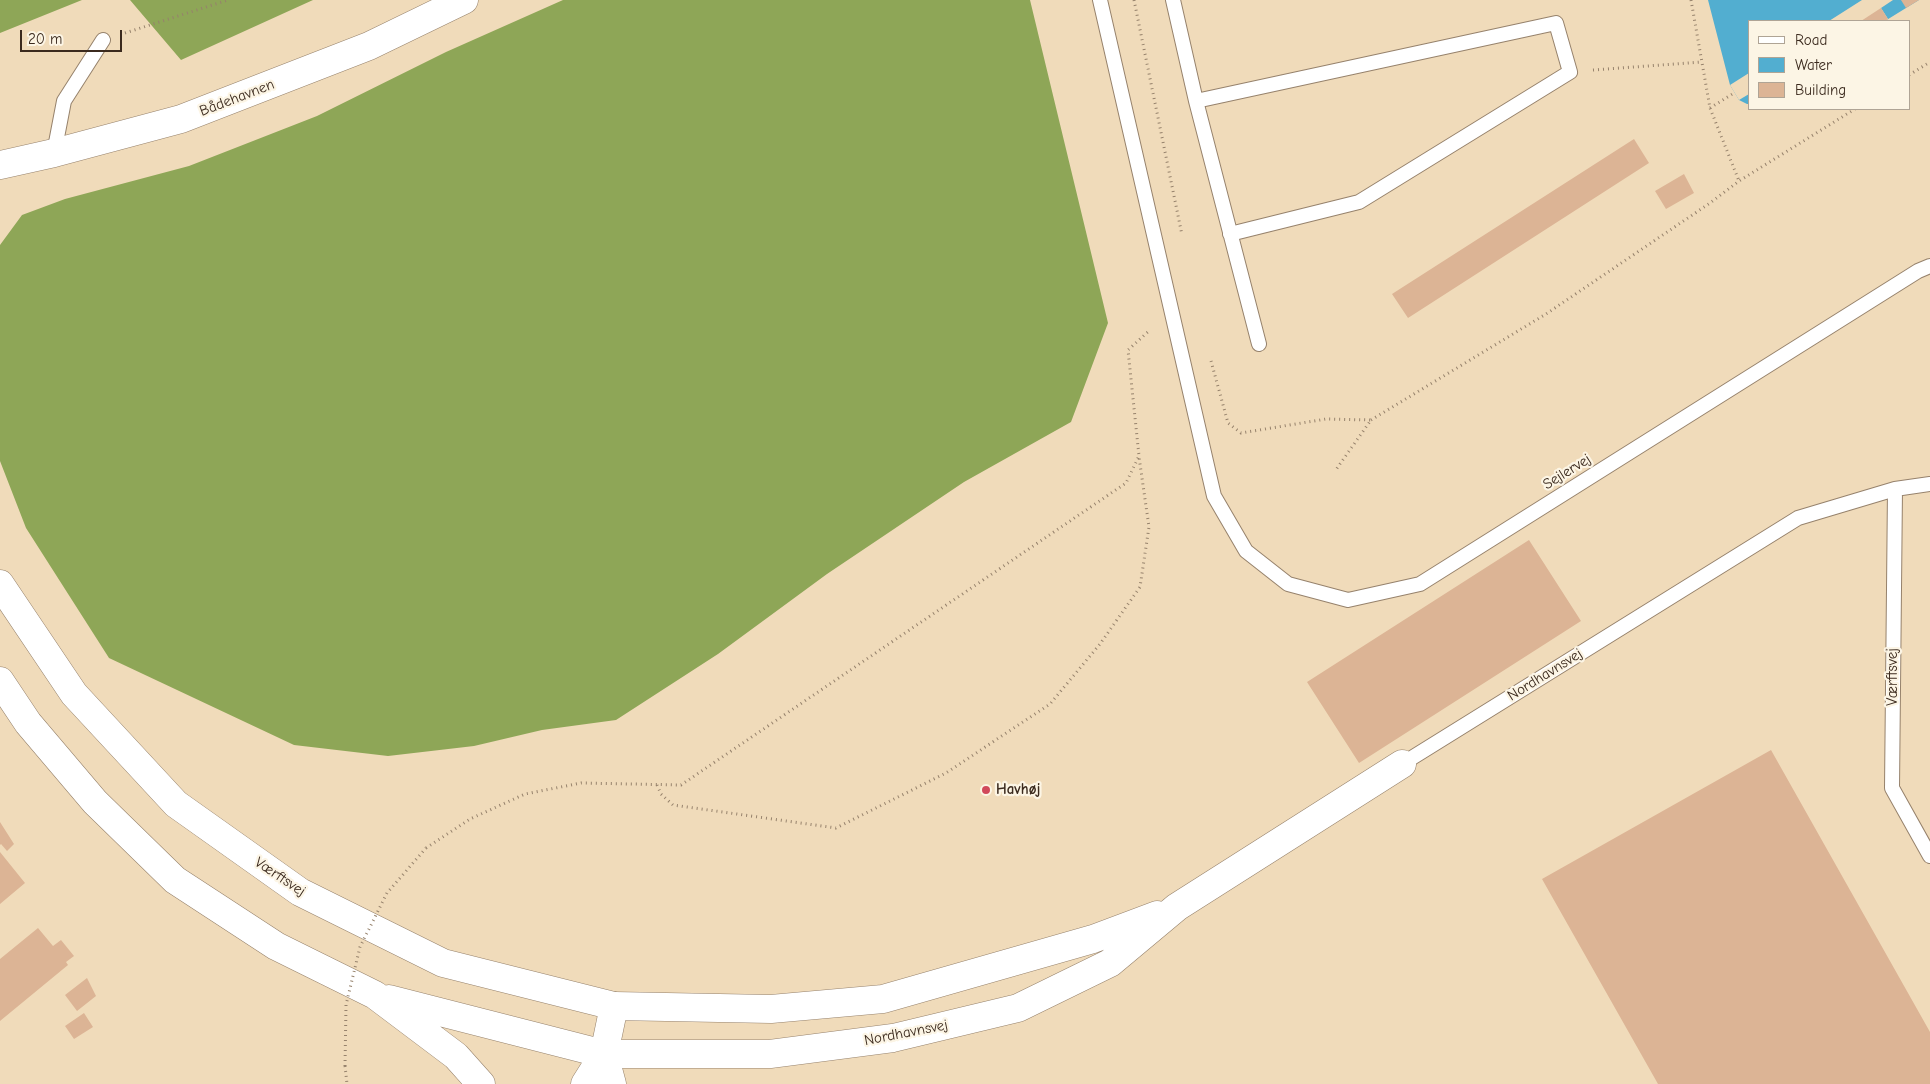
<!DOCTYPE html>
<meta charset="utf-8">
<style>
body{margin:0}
#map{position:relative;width:1930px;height:1084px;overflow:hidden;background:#f0dbba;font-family:"Comic Neue",sans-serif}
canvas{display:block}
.legend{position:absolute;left:1748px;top:20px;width:162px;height:90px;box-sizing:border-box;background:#fcf5e5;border:1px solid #afa495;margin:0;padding:6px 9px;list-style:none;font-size:15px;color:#3b2a1e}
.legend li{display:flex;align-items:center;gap:10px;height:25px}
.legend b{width:25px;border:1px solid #afa495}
.scale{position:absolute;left:20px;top:30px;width:102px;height:22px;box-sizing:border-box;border:2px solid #3b2a1e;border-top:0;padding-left:6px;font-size:15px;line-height:18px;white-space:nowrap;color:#3b2a1e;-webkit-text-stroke:4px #fcf5e5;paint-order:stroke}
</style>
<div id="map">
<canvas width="1930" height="1084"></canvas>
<ul class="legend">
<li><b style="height:6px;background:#fff"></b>Road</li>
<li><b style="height:14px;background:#52aed0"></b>Water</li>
<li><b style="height:14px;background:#dcb495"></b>Building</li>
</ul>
<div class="scale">20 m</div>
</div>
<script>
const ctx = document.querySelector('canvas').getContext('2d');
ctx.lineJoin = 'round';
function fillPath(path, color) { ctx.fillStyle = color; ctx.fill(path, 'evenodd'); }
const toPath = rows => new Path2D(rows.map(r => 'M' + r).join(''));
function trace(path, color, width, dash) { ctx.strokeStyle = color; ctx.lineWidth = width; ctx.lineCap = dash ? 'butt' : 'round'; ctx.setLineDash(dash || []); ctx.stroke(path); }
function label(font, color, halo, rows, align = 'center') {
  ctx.font = font + ' "Comic Neue",sans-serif'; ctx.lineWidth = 4.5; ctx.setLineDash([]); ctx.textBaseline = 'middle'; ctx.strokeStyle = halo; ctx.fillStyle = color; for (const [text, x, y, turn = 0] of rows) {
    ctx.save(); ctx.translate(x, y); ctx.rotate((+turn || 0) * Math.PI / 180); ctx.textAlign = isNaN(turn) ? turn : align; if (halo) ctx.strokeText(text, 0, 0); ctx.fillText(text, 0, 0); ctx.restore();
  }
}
fillPath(toPath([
 [0,0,82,0,0,33],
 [130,0,313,0,181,60],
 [563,0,1030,0,1108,323,1071,422,964,482,827,574,718,654,616,720,542,730,474,746,388,756,294,745,109,658,26,528,0,461,0,245,22,215,65,199,189,166,317,116,446,52]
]), '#8ea657');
fillPath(toPath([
 [1708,0,1919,0,1885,21,1749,21,1749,104,1747,104,1739,100,1730,85]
]), '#52aed0');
fillPath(toPath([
 [1862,0,1893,0,1881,8,1888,19,1885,21,1829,21],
 [1749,73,1749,94,1739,100,1730,85]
]), '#f0dbba');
fillPath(toPath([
 [1901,0,1919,0,1906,8],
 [1881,8,1888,19,1885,21,1861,21],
 [1634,139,1649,163,1408,318,1392,294],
 [1684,174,1694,193,1666,209,1655,191],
 [1529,540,1581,621,1359,763,1307,682],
 [1771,750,1930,1032,1930,1084,1658,1084,1542,879],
 [0,822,14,844,7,851,1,844,0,845],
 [0,852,25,883,0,904],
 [38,928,53,946,61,940,74,956,66,962,68,965,0,1021,0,959],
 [87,978,96,996,77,1011,65,995],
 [84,1013,93,1027,74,1039,65,1026]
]), '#dcb495');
const service = toPath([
 [1100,0,1214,496,1246,551,1288,584,1348,600,1420,584,1918,271,1930,266],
 [1173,0,1196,101,1259,344],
 [1196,101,1556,23,1570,72,1359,202,1230,234],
 [54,153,64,101,103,40],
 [1895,489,1892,788,1930,856],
 [1402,764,1798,518,1895,489,1930,484]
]);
const minor = toPath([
 [0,165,54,153,181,119,369,46,464,0],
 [614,1006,771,1009,883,999,1093,939,1157,915],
 [604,1054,770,1054,893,1038,1018,1008,1110,963,1177,907,1402,764]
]);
const tertiary = toPath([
 [0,584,74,694,176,804,300,892,443,963,614,1006,604,1054,585,1084],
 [0,681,28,723,95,802,175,880,276,946,375,995,456,1056,481,1084],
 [389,999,604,1054],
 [604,1054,612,1084]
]);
trace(service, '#96826c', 16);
trace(minor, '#96826c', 29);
trace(tertiary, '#96826c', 29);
trace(toPath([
 [1134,0,1182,235],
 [1691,0,1710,108,1739,181],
 [125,33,228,0],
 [1593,70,1702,62],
 [1909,75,1930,62],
 [1710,108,1734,93],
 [1211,361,1228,423,1241,433,1326,419,1371,420,1335,471],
 [1371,420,1546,314,1710,203,1739,181,1855,109],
 [657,785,661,794,673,805,836,828,946,773,1050,704,1100,644,1140,587,1149,527,1139,457],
 [426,848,470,819,525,794,581,783,681,785,1126,483,1139,456,1128,350,1150,330],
 [345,1066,347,1084]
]), '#96826c', 3, [1, 4]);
trace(service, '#fff', 14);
trace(minor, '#fff', 28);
trace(tertiary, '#fff', 28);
trace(toPath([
 [345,1066,346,1005,360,947,387,893,426,848]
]), '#96826c', 3, [1, 4]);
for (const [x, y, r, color] of [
 [986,790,5,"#d1495b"]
]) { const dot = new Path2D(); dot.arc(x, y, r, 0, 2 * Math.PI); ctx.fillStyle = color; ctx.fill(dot); trace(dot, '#fcf5e5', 2); }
label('15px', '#3b2a1e', '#fcf5e5', [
 ["Bådehavnen",237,98,-21],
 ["Sejlervej",1567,472,-32],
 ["Nordhavnsvej",1545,675,-32],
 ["Værftsvej",1893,677,-90],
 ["Værftsvej",280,877,34],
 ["Nordhavnsvej",906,1033,-11]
]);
label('bold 15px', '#3b2a1e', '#fcf5e5', [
 ["Havhøj",996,790]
], 'left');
</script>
